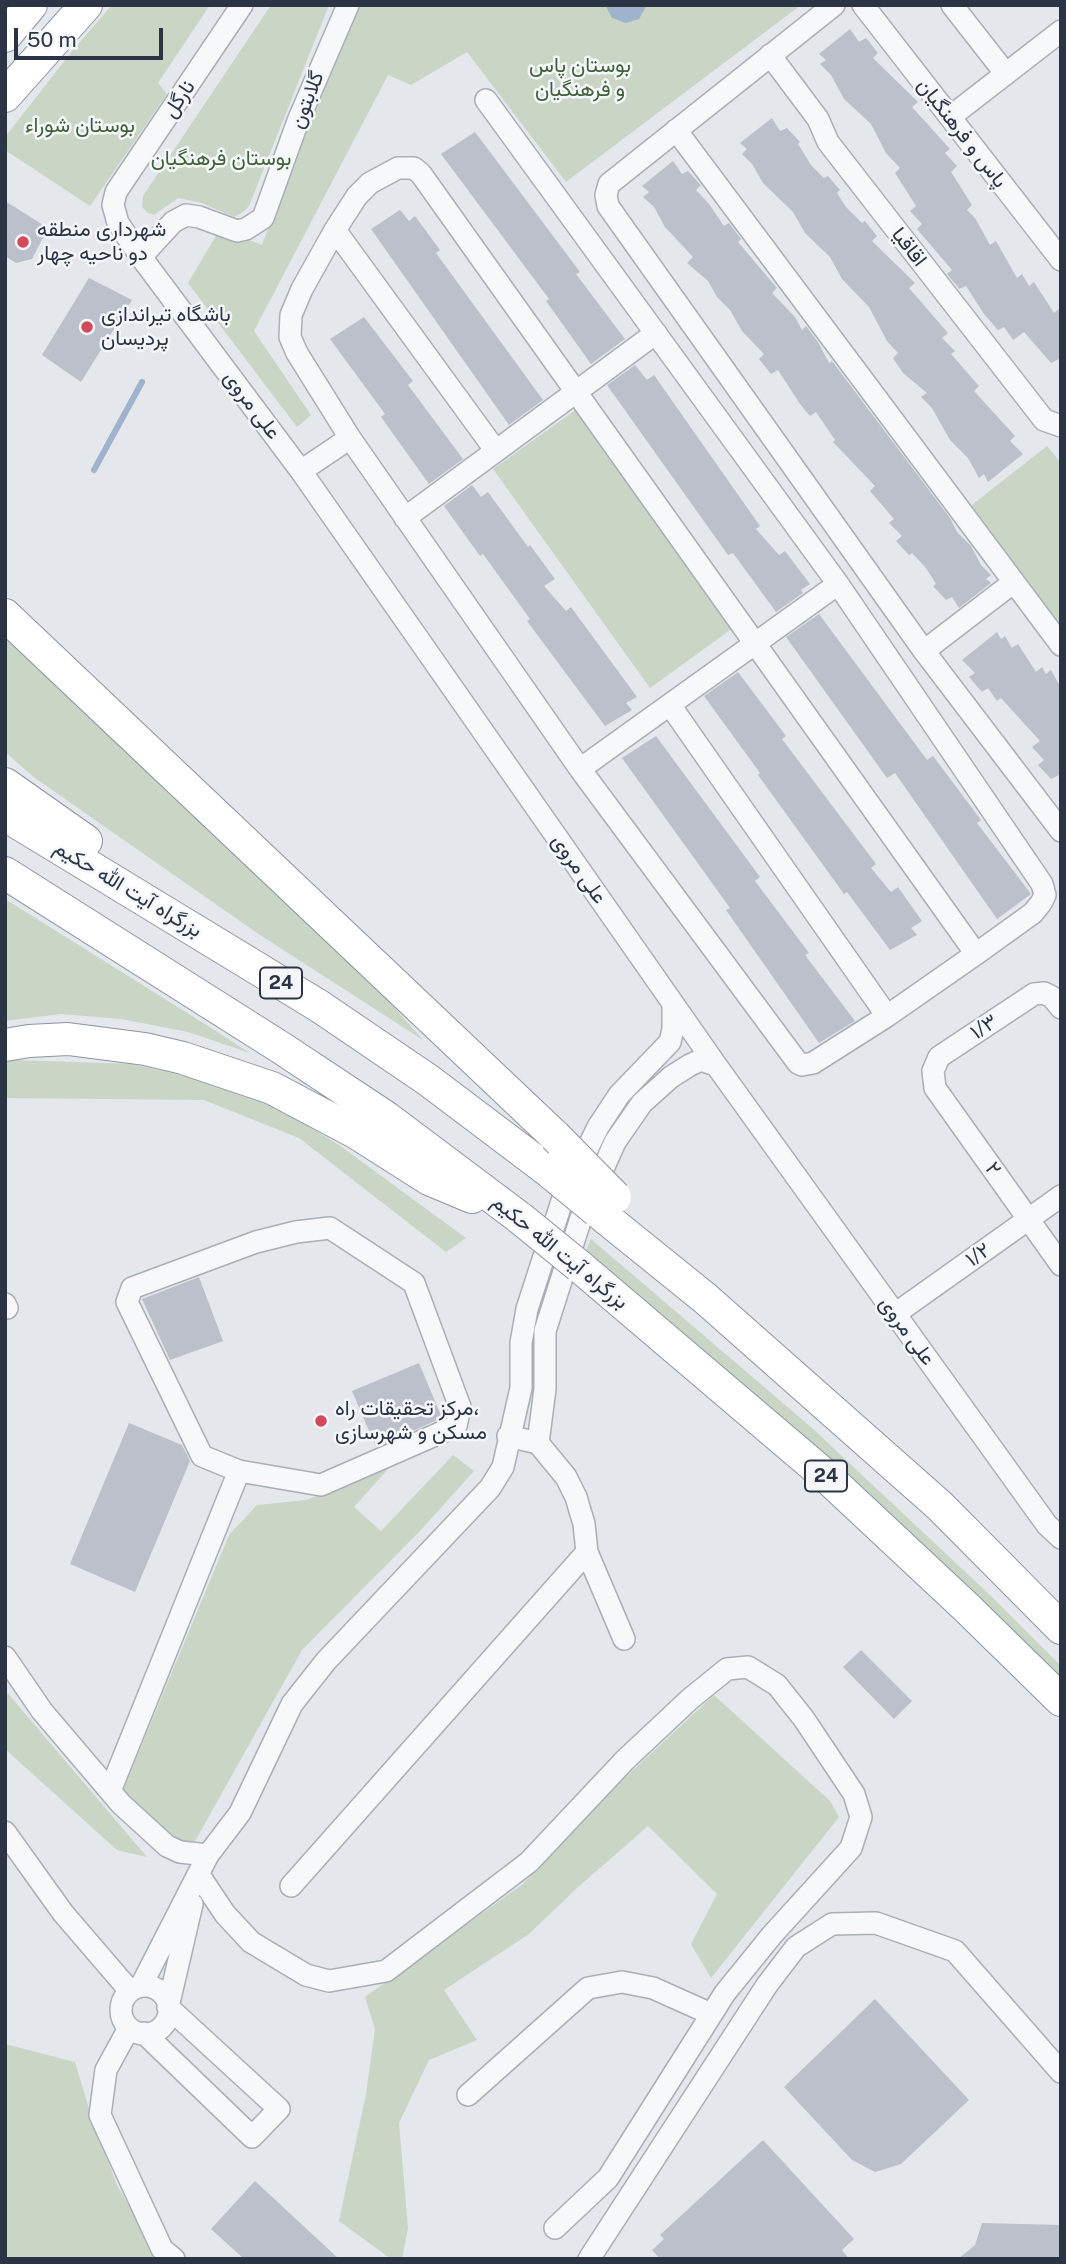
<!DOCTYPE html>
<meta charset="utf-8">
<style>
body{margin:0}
#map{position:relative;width:1066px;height:2264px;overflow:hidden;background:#e4e7ec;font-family:"Public Sans",sans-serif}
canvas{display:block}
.frame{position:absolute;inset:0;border:7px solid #2b3445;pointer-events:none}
.scale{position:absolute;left:14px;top:28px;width:149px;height:32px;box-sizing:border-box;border:4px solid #2b3445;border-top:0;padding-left:9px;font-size:21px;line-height:24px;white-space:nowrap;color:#2b3445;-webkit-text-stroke:5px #f4f6f9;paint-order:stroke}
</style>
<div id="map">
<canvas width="1066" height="2264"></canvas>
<div class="frame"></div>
<div class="scale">50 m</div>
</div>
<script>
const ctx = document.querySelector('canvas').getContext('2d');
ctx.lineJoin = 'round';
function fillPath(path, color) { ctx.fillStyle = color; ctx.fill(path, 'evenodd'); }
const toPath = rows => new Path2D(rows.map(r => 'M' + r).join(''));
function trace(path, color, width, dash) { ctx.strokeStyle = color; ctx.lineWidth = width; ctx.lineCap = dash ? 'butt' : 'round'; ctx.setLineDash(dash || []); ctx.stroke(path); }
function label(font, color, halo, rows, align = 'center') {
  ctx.font = font + ' "Public Sans",Vazirmatn,sans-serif'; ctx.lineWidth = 5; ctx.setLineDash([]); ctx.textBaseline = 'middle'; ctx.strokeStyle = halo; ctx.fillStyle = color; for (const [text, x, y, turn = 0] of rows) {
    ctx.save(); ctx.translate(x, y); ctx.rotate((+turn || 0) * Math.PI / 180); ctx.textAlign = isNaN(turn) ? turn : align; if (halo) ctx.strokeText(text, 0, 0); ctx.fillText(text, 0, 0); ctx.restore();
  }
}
fillPath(toPath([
 [112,5,210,5,158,83,167,94,90,206,5,150,5,137,73,50],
 [271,5,329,5,249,206,243,212,234,217,202,203,178,198,154,215,148,213,142,207,143,196],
 [358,5,801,5,566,182,467,52,411,85,388,75,254,331,311,415,297,427,188,283,220,229,262,245,337,45],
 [577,409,733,628,650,688,493,469],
 [1047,446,1061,463,1061,626,968,508],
 [5,630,381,992,423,1040,260,935,35,778,5,752],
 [5,899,208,1026,250,1053,188,1032,121,1019,61,1014,5,1021],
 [17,1060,132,1064,228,1086,285,1111,339,1145,466,1238,446,1252,299,1138,204,1100,5,1098,5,1062],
 [591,1239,812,1428,992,1597,1061,1666,1061,1682,1040,1660,819,1449,586,1250],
 [453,1455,474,1471,420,1531,302,1650,194,1843,171,1838,121,1795,229,1535,257,1505,306,1500,389,1468,354,1507,381,1531],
 [5,1690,147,1857,117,1850,5,1749],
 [714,1695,830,1801,839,1817,711,1978,691,1944,717,1894,648,1826,577,1888,529,1934,444,1990,477,2040,429,2060,399,2123,408,2228,402,2259,391,2259,339,2221,366,2094,375,2029,365,1997,523,1884,576,1823],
 [5,2044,75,2062,92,2119,117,2185,159,2259,5,2259]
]), '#c9d6c5');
fillPath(toPath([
 [605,5,647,5,639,19,626,23,612,18]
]), '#9fb4cc');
trace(toPath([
 [94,470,142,382]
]), '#9fb4cc', 6);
fillPath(toPath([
 [850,29,859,42,866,38,878,53,873,58,918,102,912,107,950,149,945,153,957,166,951,172,972,205,967,210,975,218,990,245,996,241,1017,278,1022,274,1029,286,1034,282,1054,313,1061,307,1061,358,1051,363,1024,332,1013,340,1004,327,998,330,984,314,966,286,959,289,958,287,947,274,952,270,917,229,922,224,910,211,916,206,895,173,900,168,886,153,871,124,844,99,831,75,820,64,826,60,819,54],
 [772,118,780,131,787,128,800,142,798,144,811,165,824,178,828,176,840,190,837,193,846,207,862,223,865,221,877,236,872,241,915,283,909,288,948,333,942,338,955,351,951,354,979,386,974,391,1015,436,1010,441,1023,454,988,482,984,474,979,478,968,458,950,440,932,408,921,397,927,393,903,373,893,358,898,353,887,341,869,307,842,279,830,257,805,233,793,212,763,183,752,164,742,154,747,149,740,143],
 [475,132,580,272,576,274,625,339,591,364,546,301,549,299,441,154],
 [673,161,682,174,688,171,698,182,701,185,696,190,709,204,724,226,729,223,741,239,738,242,777,288,772,293,795,317,802,330,806,326,818,342,829,363,832,361,950,518,957,532,971,546,981,565,991,575,986,579,991,583,959,608,952,597,946,600,933,586,936,584,926,568,912,553,909,555,896,541,902,536,889,523,894,519,870,491,875,486,833,442,835,440,816,412,810,416,800,404,778,370,771,374,759,359,764,354,742,331,730,310,717,297,708,281,687,263,693,257,665,227,654,207,643,197,649,192,642,186],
 [5,201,48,228,32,259,16,263,5,256],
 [400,210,409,221,415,216,440,250,436,253,543,400,509,425,371,229],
 [89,278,132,300,81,382,42,355],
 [364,317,413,381,408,385,463,459,429,484,381,417,385,414,330,339],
 [635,365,647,380,654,375,760,526,756,529,779,555,785,551,810,584,801,590,803,593,776,612,733,553,728,555,607,385],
 [472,485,481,497,488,492,528,547,530,545,555,579,544,586,566,611,571,607,637,697,626,703,632,710,605,726,527,621,530,619,483,554,480,556,444,506],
 [819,614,927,760,933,756,981,820,977,823,1031,894,997,919,895,773,887,778,786,637],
 [997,632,1001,639,1005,636,1012,648,1018,644,1036,672,1042,667,1046,674,1051,670,1061,688,1061,777,1059,775,1051,779,1038,765,1044,760,1032,747,1040,741,1001,698,997,701,988,688,982,692,969,677,975,673,962,660],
 [738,672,786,736,782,739,876,864,871,868,891,892,898,887,922,921,911,928,917,935,890,950,847,892,844,894,758,775,760,773,704,696],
 [656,736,760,877,755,881,809,953,805,955,855,1021,819,1043,726,910,730,908,622,758],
 [199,1277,223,1341,170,1360,142,1299],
 [419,1363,442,1418,376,1447,352,1391],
 [129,1423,182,1445,190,1461,135,1592,70,1564],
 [861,1650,912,1701,894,1719,843,1667],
 [875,1999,969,2100,901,2164,875,2172,852,2160,784,2087],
 [763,2140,854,2239,842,2250,849,2259,660,2259,652,2250,664,2239,660,2235],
 [255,2181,339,2259,244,2259,211,2229],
 [982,2223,1061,2225,1061,2259,958,2259,975,2245]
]), '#bbc0ca');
const minor = toPath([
 [242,5,116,192,113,205,118,223,141,257,301,471,716,1065,1047,1525,1061,1538],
 [834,5,609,184,606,195,608,206,924,651,1061,831],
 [863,5,1061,260],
 [952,5,1006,74],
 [770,55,818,119,828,142,1044,420,1061,426],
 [486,100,838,584,1042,884,1045,895,1041,903,1033,913,976,954,887,1016,813,1063,802,1065,798,1063,580,769,350,438,297,353,290,337,291,315,302,289,335,230,357,196,370,183,398,168,414,168,421,174,976,954],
 [950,117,1061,31],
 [676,130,1061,645],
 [335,230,496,451],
 [141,257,173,222,186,215,199,217,237,231,246,229,263,218,298,121,348,5],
 [301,471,350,438],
 [405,518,656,333],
 [924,651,1014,582],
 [670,705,887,1016],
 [580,769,838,584],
 [1061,1008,1052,997,1044,993,1034,994,939,1057,933,1071,935,1088,1061,1265],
 [330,1228,414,1283,460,1407,456,1426,321,1485,239,1471,202,1456,127,1302,132,1288,256,1242,296,1232,330,1228],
 [5,1304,7,1308],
 [895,1314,1061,1196],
 [508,1436,538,1443,545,1389,545,1331,581,1218,615,1142,642,1103,671,1077,690,1065,701,1060,716,1065],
 [538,1443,566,1477,576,1497,584,1524,587,1552,624,1639],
 [5,1657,42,1711,121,1804,167,1846,180,1852,208,1855],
 [110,1791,239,1471],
 [5,1832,63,1913,130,1991],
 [199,1875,225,1914,251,1942,306,1975,329,1981,386,1971,529,1862,625,1760,690,1699,727,1669,748,1667,777,1685,804,1719,854,1794,861,1817,851,1848,772,1935,725,1993,608,2178,555,2228],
 [291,1886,587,1552],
 [141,1986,208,1855,240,1813,292,1704,326,1661,490,1488,503,1467,521,1388,521,1343,527,1309,562,1201,598,1127,619,1095,670,1042,673,1029,673,1004],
 '121 2010a24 24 0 1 1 48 0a24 24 0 1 1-48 0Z',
 [129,2028,106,2070,100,2115,162,2249,174,2259],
 [144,2033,252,2137,279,2109,168,2007,192,1904],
 [468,2095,588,1988,622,1982,653,1988,711,2014],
 [589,2259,767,1985,796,1947,832,1924,876,1923,955,1951,1061,2072]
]);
const highway = toPath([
 [5,36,31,5],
 [5,96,86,5],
 [5,615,555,1136],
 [5,784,86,841],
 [5,815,319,1006,428,1080,546,1169],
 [5,873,283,1049,387,1118,520,1218],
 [5,1045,29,1041,68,1039,145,1049,183,1058,272,1088,355,1132,429,1179,472,1197],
 [597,1211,706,1299,940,1506,1061,1628],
 [579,1266,827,1477,967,1608,1061,1700]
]);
trace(minor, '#a9aeb7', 24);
trace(highway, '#8b94a3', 34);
trace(minor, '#f7f8fa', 21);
trace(highway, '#fff', 32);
const highwayBridge = toPath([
 [555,1136,615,1197],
 [546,1169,597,1211],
 [520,1218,579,1266]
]);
trace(highwayBridge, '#8b94a3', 34, []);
trace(highwayBridge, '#fff', 32);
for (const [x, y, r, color] of [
 [23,242,7,"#d1495b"],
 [87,327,7,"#d1495b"],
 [321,1421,7,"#d1495b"]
]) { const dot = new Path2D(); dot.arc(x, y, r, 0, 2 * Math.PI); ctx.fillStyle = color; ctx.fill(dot); trace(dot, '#f4f6f9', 2.5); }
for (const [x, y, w] of [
 [281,983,42],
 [826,1476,42]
]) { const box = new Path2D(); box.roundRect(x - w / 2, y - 15.5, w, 31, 5); ctx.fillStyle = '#f4f6f9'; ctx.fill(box); trace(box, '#2b3445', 2); }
label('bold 19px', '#2b3445', null, [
 ["24",281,983],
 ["24",826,1476]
]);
label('21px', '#3f6138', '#f4f6f9', [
 ["بوستان پاس",580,66],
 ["و فرهنگیان",580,90],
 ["بوستان شوراء",80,126],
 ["بوستان فرهنگیان",221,159]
]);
label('21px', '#2b3445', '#f4f6f9', [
 ["نارگل",179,99,-56],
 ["گلابتون",307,100,-68],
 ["پاس و فرهنگیان",962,133,52],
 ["اقاقیا",909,247,52],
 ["علی مروی",252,405,53],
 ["علی مروی",579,869,55],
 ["بزرگراه آیت الله حکیم",128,889,31],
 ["۱/۳",984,1027,-34],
 ["۲",993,1169,54],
 ["بزرگراه آیت الله حکیم",560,1252,39],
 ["۱/۲",978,1255,-35],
 ["علی مروی",907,1331,54]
]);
label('21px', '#2b3445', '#f4f6f9', [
 ["شهرداری منطقه",37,230],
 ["دو ناحیه چهار",37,254],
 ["باشگاه تیراندازی",101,315],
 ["پردیسان",101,339],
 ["مرکز تحقیقات راه،",335,1409],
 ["مسکن و شهرسازی",335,1433]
], 'left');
</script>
